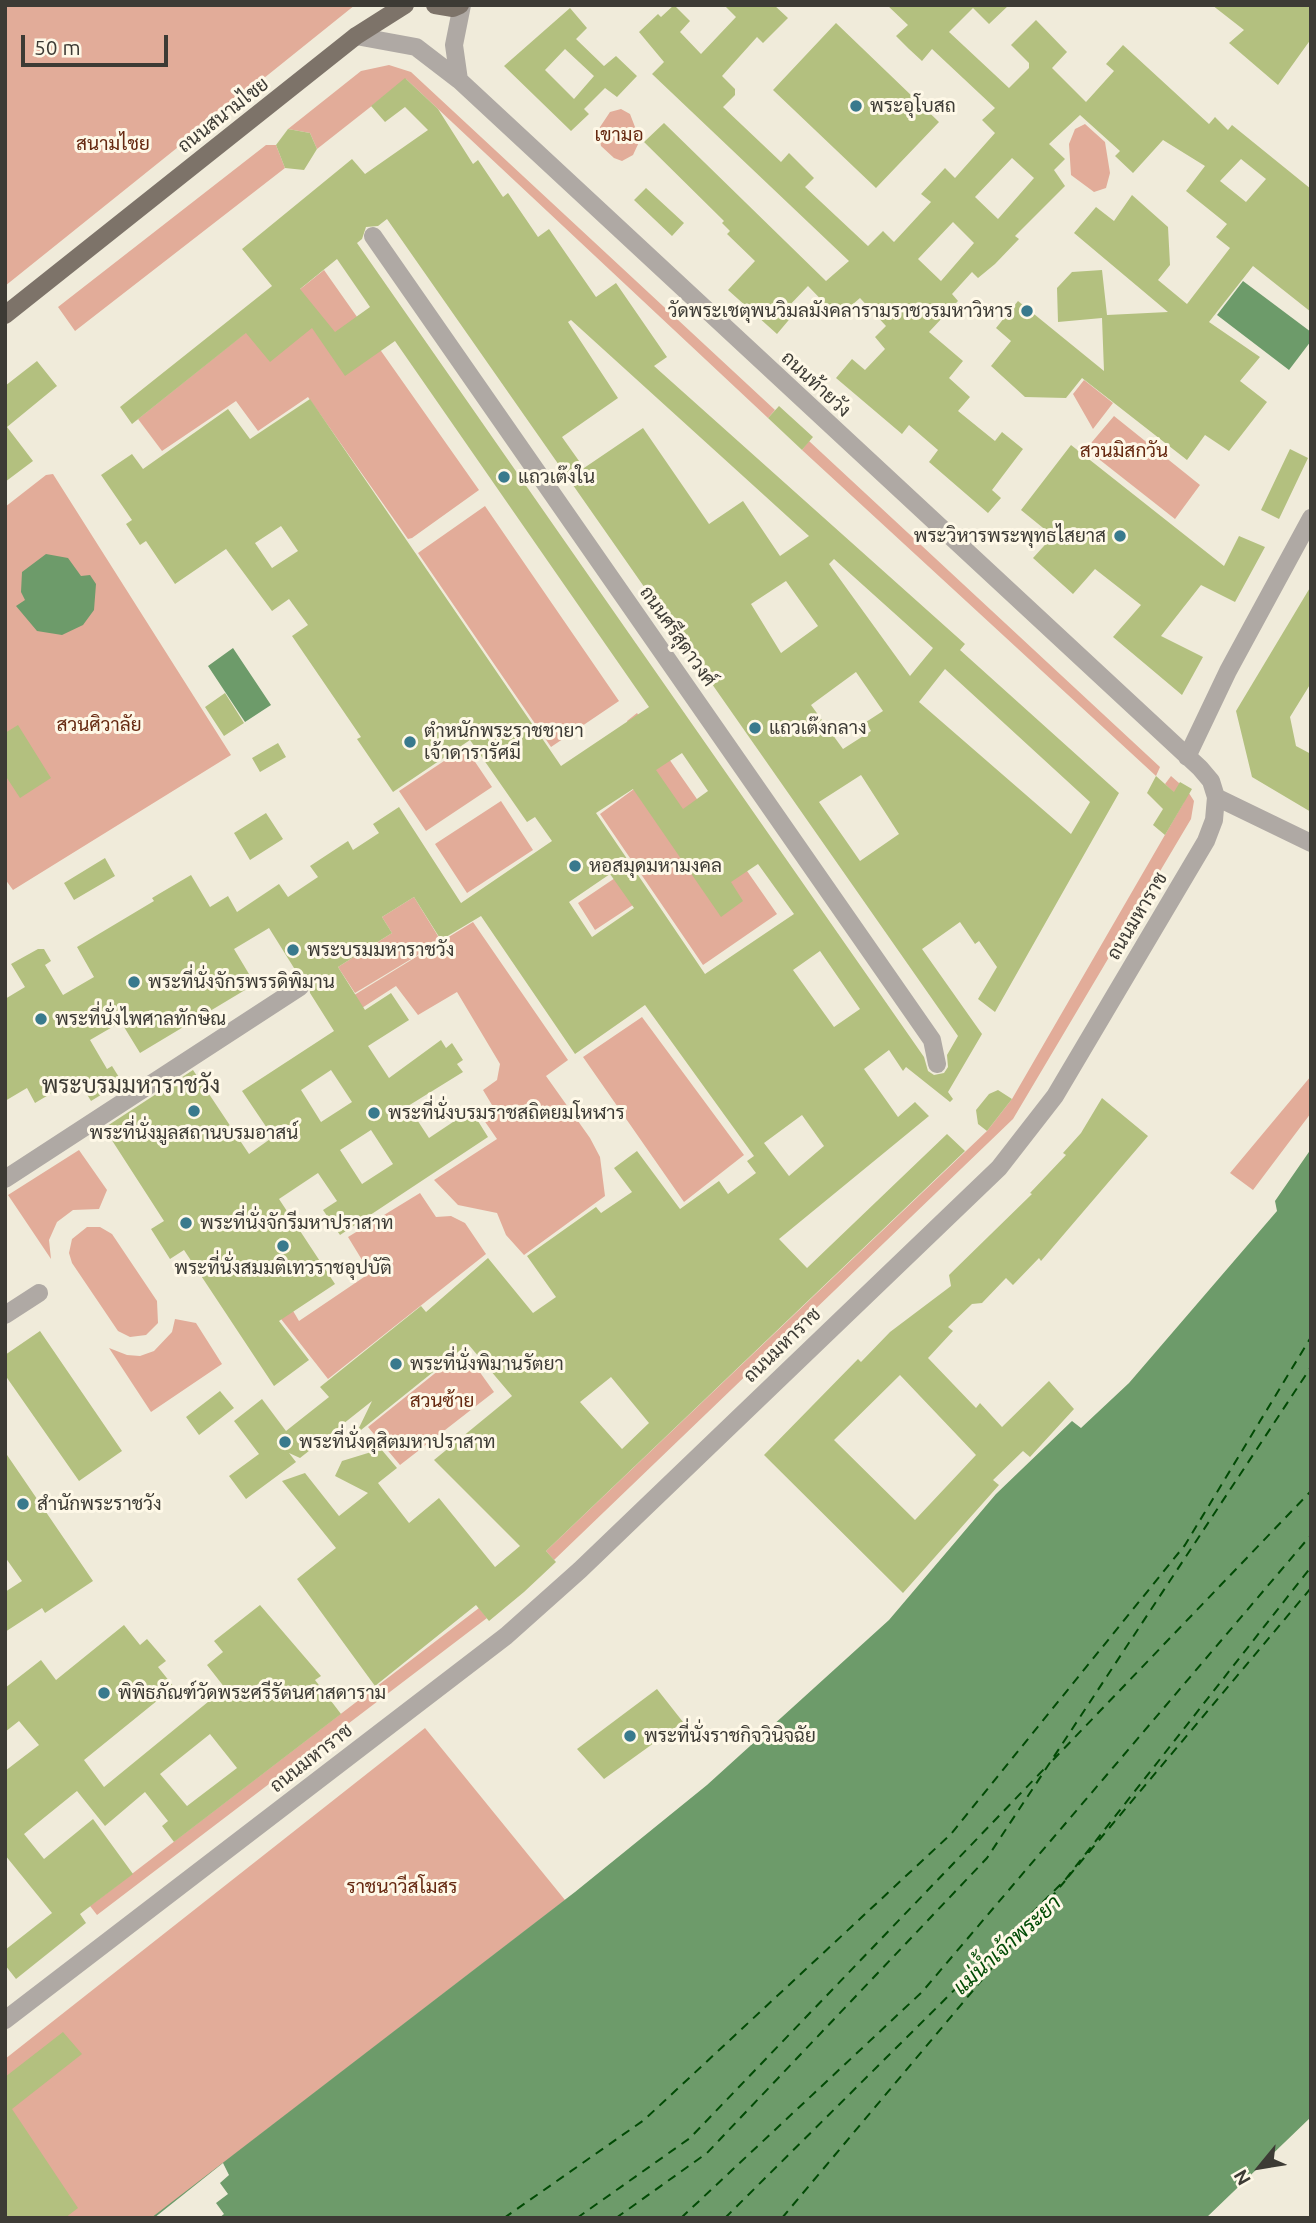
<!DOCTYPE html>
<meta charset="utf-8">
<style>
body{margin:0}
#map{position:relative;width:1316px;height:2223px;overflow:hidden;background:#f0ebda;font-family:Ubuntu,sans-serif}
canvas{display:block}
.frame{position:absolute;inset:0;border:7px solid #3d3b35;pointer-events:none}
.north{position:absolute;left:1225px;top:2132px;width:70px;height:70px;-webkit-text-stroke:5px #fef8e7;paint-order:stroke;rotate:240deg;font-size:19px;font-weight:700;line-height:28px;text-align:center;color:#3d3b35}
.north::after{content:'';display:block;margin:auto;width:24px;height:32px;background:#3d3b35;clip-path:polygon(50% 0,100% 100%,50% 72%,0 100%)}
.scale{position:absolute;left:21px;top:35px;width:147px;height:32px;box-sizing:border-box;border:4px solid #3d3b35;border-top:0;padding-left:9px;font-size:21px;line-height:24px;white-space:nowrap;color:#3d3b35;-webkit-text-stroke:5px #fef8e7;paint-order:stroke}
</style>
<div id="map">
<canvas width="1316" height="2223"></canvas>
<div class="frame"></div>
<div class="north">N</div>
<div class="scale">50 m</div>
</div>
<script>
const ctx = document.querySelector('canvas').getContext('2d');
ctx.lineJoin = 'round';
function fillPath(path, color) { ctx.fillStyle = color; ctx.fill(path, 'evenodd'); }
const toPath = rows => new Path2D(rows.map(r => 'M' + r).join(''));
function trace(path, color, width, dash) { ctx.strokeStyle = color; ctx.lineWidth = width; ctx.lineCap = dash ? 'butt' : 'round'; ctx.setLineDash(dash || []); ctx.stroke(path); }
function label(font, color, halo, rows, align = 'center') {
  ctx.font = font + ' Ubuntu,Sarabun,sans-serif'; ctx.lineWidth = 6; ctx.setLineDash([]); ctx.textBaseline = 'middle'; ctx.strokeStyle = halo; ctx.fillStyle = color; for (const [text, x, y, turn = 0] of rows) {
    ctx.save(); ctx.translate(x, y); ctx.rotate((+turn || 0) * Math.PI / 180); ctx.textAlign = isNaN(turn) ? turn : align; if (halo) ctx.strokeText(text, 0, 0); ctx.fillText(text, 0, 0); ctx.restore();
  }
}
fillPath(toPath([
 [5,5,355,5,5,286],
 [389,65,411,72,775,410,768,418,406,79,317,149,310,133,288,129,361,71],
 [621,109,630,114,640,140,633,155,622,161,614,158,601,146,598,130,610,112],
 [1085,124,1105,142,1110,173,1106,188,1094,192,1071,175,1069,144,1075,129],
 [266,145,276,145,285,168,75,331,58,307],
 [324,270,479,490,412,538,408,539,308,397,258,431,236,401,162,451,138,419],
 [1084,380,1113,403,1093,429,1073,394],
 [1114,416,1200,485,1175,519,1086,449],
 [809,441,1160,767,1156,776,802,450],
 [53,474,231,755,13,890,5,879,5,507,46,475],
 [485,506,619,701,551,747,418,553],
 [637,713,777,914,703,965,600,814,653,775,627,721],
 [465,747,492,787,426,831,399,791],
 [1171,776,1187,790,1194,801,1191,819,1013,1119,554,1560,546,1551,987,1131,1012,1099,1184,802,1165,784],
 [501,801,533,850,467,893,435,844],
 [618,876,636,903,595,930,578,903],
 [414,897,441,941,355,993,338,967,392,933,382,917],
 [473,922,568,1060,546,1076,590,1138,600,1157,605,1196,524,1255,506,1235,497,1213,458,1205,434,1180,497,1139,479,1113,492,1105,483,1090,497,1080,500,1064,457,992,418,1015,396,986,334,1026,325,1013],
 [642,1017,744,1155,684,1202,583,1057],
 [1311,1076,1311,1113,1253,1190,1230,1173],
 [79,1150,107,1190,99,1209,73,1210,57,1222,49,1240,51,1259,8,1195],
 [420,1193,436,1217,451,1216,465,1223,486,1254,328,1379,263,1296,279,1287,299,1321,370,1273,348,1237],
 [87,1227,100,1227,112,1234,157,1301,158,1323,146,1335,130,1337,118,1331,72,1263,69,1253,72,1239],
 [175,1319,196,1323,222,1364,151,1412,109,1348,127,1355,140,1356,154,1351,172,1332],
 [464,1350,494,1392,400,1465,368,1427],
 [479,1608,487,1618,97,1915,90,1906],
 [425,1728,565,1900,152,2218,5,2218,5,2059]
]), '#e2ac99');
fillPath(toPath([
 [1243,281,1311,332,1311,341,1289,370,1217,315],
 [46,554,68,558,81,576,90,575,96,584,94,610,83,625,62,635,37,631,16,606,25,600,21,592,22,572],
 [233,648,271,705,245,722,208,666],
 [1311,1149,1311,2117,1206,2218,151,2218,575,1892,707,1785,889,1620,996,1494,1072,1421,1081,1428,1129,1383,1277,1211,1275,1201]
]), '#6d9b6a');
fillPath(toPath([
 [223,2163,229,2175,220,2183,228,2194,216,2203,224,2214,219,2218,154,2218]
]), '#f0ebda');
trace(toPath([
 [1053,1760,1311,1491],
 [1068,1877,1311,1588],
 [504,2218,644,2120,951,1834,1185,1545,1311,1337],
 [577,2218,690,2138,1044,1769],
 [616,2218,707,2153,987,1858,1311,1367],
 [681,2218,922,1992,1311,1535],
 [725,2218,1065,1880,1311,1567],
 [782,2218,1065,1881]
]), '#014a04', 2, [9, 7]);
fillPath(toPath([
 [674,5,690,21,680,32,701,54,736,17,724,5,774,5,788,18,763,43,757,37,722,76,735,89,735,95,723,107,781,162,789,153,814,178,805,187,868,246,883,231,894,242,931,202,921,194,945,168,955,178,995,133,982,120,995,108,932,49,922,61,909,49,896,36,908,25,887,5,1009,5,989,24,973,8,949,32,1009,88,1029,68,1029,63,1011,45,1036,20,1067,52,1052,68,1086,102,1114,71,1106,64,1123,45,1209,124,1215,117,1228,130,1232,125,1311,189,1311,312,1253,266,1209,322,1260,357,1240,381,1267,402,1229,451,1205,435,1187,460,1082,378,1066,398,1025,397,991,366,1011,341,996,328,1018,301,1104,371,1102,318,1058,322,1057,288,1072,272,1102,270,1107,315,1168,312,1074,233,1096,207,1114,221,1132,195,1168,227,1170,265,1158,280,1187,304,1230,248,1216,237,1227,224,1186,191,1205,166,1163,140,1133,173,1115,156,1120,151,1080,115,1049,144,1065,159,1054,170,1065,186,1015,236,1019,239,995,264,978,278,972,272,952,294,958,301,929,332,963,361,949,378,970,397,958,411,995,441,1002,432,1023,449,992,490,1001,498,988,513,929,462,938,450,909,425,902,434,836,378,852,359,865,370,885,349,875,337,886,326,860,298,838,317,808,286,786,309,793,315,777,334,728,290,755,261,727,234,730,231,722,223,724,221,644,142,664,123,826,281,849,261,652,74,664,62,639,32,658,14,661,17],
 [1012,158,1034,178,998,219,975,197],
 [1241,159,1266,179,1246,202,1220,181],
 [953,222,974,243,941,281,918,259],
 [1212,5,1311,5,1311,39,1278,85,1229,43,1244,30],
 [570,8,587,28,576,39,604,66,616,56,637,76,617,97,605,88,584,109,589,114,571,131,504,66],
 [565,49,594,76,574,99,545,70],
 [836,23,939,122,876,188,773,90],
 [405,78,438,109,473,164,478,160,503,197,508,193,538,237,549,229,596,297,616,283,667,357,654,366,965,644,960,650,1119,793,995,1012,978,999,997,967,979,941,975,944,960,922,922,949,982,1034,948,1092,953,1099,950,1102,906,1067,903,1071,889,1050,864,1069,898,1117,915,1102,929,1116,779,1239,807,1268,947,1134,965,1151,546,1551,556,1562,524,1592,489,1621,476,1605,375,1686,297,1579,336,1548,282,1481,305,1473,339,1516,368,1493,335,1476,342,1461,381,1449,397,1468,378,1483,409,1523,439,1498,495,1567,520,1546,434,1460,512,1396,468,1344,356,1434,372,1401,300,1458,289,1453,296,1462,246,1499,229,1476,259,1454,234,1421,262,1399,286,1431,329,1397,320,1387,421,1306,426,1312,488,1258,533,1313,556,1297,527,1256,596,1207,601,1213,632,1192,614,1168,637,1151,680,1209,719,1181,728,1194,756,1173,747,1161,754,1156,645,1005,575,1054,481,916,441,940,414,897,382,917,392,933,338,967,365,1010,391,993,409,1020,368,1046,389,1078,441,1040,446,1048,452,1043,463,1060,457,1064,463,1072,408,1106,429,1138,471,1110,488,1137,340,1235,323,1210,337,1201,318,1173,279,1199,335,1284,279,1321,309,1360,274,1386,184,1250,170,1259,151,1229,164,1221,104,1128,193,1070,249,1154,273,1137,242,1091,334,1031,310,993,309,980,299,976,269,928,234,949,255,984,140,1053,121,1022,90,1040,107,1069,112,1066,122,1082,91,1101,77,1078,35,1103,27,1088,5,1101,5,999,25,987,11,964,38,949,44,949,51,961,45,965,63,995,94,977,77,947,154,901,152,898,191,875,210,907,228,896,237,912,279,884,288,897,318,877,310,866,348,841,353,850,379,833,373,824,399,807,461,903,552,841,535,817,527,822,470,740,393,792,357,739,361,737,292,636,308,625,289,599,272,611,226,549,175,584,146,541,140,545,126,524,132,520,101,475,132,454,143,469,228,409,250,439,310,399,561,766,649,707,395,341,345,376,312,328,270,362,246,333,132,424,120,407,272,286,242,249,352,159,365,174,428,130,405,107,385,122,371,106],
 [387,219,958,1036,947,1055,948,1067,944,1073,934,1075,928,1071,924,1057,357,243,362,239,366,227,378,226],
 [337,259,370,307,335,332,300,289],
 [571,320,765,496,809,536,780,556,743,501,709,524,643,428,584,468,562,437,618,398,568,322],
 [281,526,298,551,272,568,255,543],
 [834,559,933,648,910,676,829,564],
 [786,581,818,626,781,653,751,604],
 [945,669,1090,802,1071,834,919,702],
 [856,672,883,711,866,722,871,731,843,749,811,705],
 [682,753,708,791,683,809,656,770],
 [861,775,899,834,860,861,819,802],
 [633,789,721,917,743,901,731,882,758,864,794,914,705,974,596,813],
 [610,874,634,908,592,937,569,902],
 [820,951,860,1009,834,1027,793,970],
 [331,1070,352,1102,321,1122,301,1090],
 [802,1115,824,1146,789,1176,764,1143],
 [371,1130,393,1164,362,1184,340,1150],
 [611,1377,649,1423,622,1449,580,1402],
 [288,129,310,133,317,149,304,170,285,168,276,145],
 [646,188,684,223,672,236,634,200],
 [37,361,57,386,7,427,33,461,5,482,5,386],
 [779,406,813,437,802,450,768,418],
 [1071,445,1224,566,1239,536,1265,547,1235,602,1201,585,1161,636,1203,657,1182,695,1113,637,1141,605,1095,569,1073,594,1033,558,1053,536,1021,510],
 [1290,449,1308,458,1279,519,1261,510],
 [1311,586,1311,683,1290,717,1296,746,1311,754,1311,812,1252,777,1236,711],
 [225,693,244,723,224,736,205,707],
 [18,725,51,778,20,798,5,775,5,733],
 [278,743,286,757,260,772,252,758],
 [1156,776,1174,792,1180,782,1192,789,1165,835,1153,825,1163,809,1147,793],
 [266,813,283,839,250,860,234,833],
 [105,858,115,876,74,900,64,883],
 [998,1090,1012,1099,987,1131,978,1124,976,1110,989,1094],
 [1102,1098,1148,1136,1041,1261,1039,1258,1013,1285,1006,1278,982,1303,972,1304,948,1327,953,1331,928,1358,976,1408,980,1403,1002,1427,1049,1381,1074,1409,1030,1457,1023,1451,993,1480,999,1485,903,1593,764,1455,858,1359,861,1362,890,1332,951,1286,949,1275,1032,1194,1030,1193,1066,1155,1063,1153,1081,1133],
 [900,1375,976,1455,915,1520,834,1440],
 [40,1331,122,1451,79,1481,5,1375,5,1355],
 [220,1391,234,1408,199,1435,186,1417],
 [5,1452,93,1581,45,1613,42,1608,5,1632,5,1592,22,1581,5,1557],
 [260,1605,321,1676,315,1680,341,1714,174,1842,162,1826,168,1821,145,1792,105,1826,77,1791,24,1834,44,1859,93,1819,133,1874,80,1914,86,1923,16,1979,5,1965,5,1950,52,1913,5,1855,5,1771,39,1745,19,1721,5,1732,5,1688,41,1660,56,1680,124,1625,140,1645,147,1639,166,1661,158,1667,174,1687,84,1760,104,1787,225,1688,207,1665,223,1652,214,1641],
 [210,1734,237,1768,187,1806,160,1774],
 [657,1689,683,1722,604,1779,577,1749],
 [63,2032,82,2054,12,2109,78,2208,65,2218,5,2218,5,2077]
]), '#b3c07f');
trace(toPath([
 [459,80,454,45,462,5],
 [373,236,932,1040,937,1064],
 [1187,757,1228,671,1311,518],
 [1216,797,1311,843],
 [5,1179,300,987],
 [5,1315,39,1293],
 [5,2020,506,1636,580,1570,999,1168,1055,1096,1206,841,1214,820,1216,797,1211,781,1200,768,459,80,416,47,356,36]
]), '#afa9a4', 18);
trace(toPath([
 [435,5,453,8,460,5],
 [5,315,356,36,405,5]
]), '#7d7369', 18);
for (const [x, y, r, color] of [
 [856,106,7,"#397a8d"],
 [1027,311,7,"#397a8d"],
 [504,477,7,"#397a8d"],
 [1120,536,7,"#397a8d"],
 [755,728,7,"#397a8d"],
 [410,742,7,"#397a8d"],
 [575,866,7,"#397a8d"],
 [293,950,7,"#397a8d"],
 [134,982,7,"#397a8d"],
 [41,1019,7,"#397a8d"],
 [194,1111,7,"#397a8d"],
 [374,1113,7,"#397a8d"],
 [186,1223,7,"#397a8d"],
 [283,1246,7,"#397a8d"],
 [396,1364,7,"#397a8d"],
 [285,1442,7,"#397a8d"],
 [23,1504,7,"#397a8d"],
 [104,1693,7,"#397a8d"],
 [630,1736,7,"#397a8d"]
]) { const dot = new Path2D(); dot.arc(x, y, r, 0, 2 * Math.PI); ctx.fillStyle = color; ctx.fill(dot); trace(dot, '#fef8e7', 2.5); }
label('19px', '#3d3b35', '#fef8e7', [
 ["พระอุโบสถ",870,106],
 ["วัดพระเชตุพนวิมลมังคลารามราชวรมหาวิหาร",1013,311,"right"],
 ["แถวเต๊งใน",518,477],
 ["พระวิหารพระพุทธไสยาส",1106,536,"right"],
 ["แถวเต๊งกลาง",769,728],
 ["ตำหนักพระราชชายา",424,731],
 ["เจ้าดารารัศมี",424,753],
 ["หอสมุดมหามงคล",589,866],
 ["พระบรมมหาราชวัง",307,950],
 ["พระที่นั่งจักรพรรดิพิมาน",148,982],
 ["พระที่นั่งไพศาลทักษิณ",55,1019],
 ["พระที่นั่งบรมราชสถิตยมโหฬาร",388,1113],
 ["พระที่นั่งมูลสถานบรมอาสน์",194,1133,"center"],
 ["พระที่นั่งจักรีมหาปราสาท",200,1223],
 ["พระที่นั่งสมมติเทวราชอุปบัติ",283,1268,"center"],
 ["พระที่นั่งพิมานรัตยา",410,1364],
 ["พระที่นั่งดุสิตมหาปราสาท",299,1442],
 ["สำนักพระราชวัง",37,1504],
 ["พิพิธภัณฑ์วัดพระศรีรัตนศาสดาราม",118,1693],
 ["พระที่นั่งราชกิจวินิจฉัย",644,1736]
], 'left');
label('19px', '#3d3b35', '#fef8e7', [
 ["ถนนสนามไชย",223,115,-38],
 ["ถนนท้ายวัง",816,384,43],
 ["ถนนศรีสุดาวงศ์",678,636,55],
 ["ถนนมหาราช",1137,916,-59],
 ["ถนนมหาราช",782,1345,-44],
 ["ถนนมหาราช",311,1758,-38]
]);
label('19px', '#662911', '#fef8e7', [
 ["เขามอ",619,135],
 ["สนามไชย",113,144],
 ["สวนมิสกวัน",1124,451],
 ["สวนศิวาลัย",99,725],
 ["สวนซ้าย",442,1401],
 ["ราชนาวีสโมสร",402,1887]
]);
label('italic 21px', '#014a04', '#fef8e7', [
 ["แม่น้ำเจ้าพระยา",1007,1945,-42]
]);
label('23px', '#3d3b35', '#fef8e7', [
 ["พระบรมมหาราชวัง",131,1085]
]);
</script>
